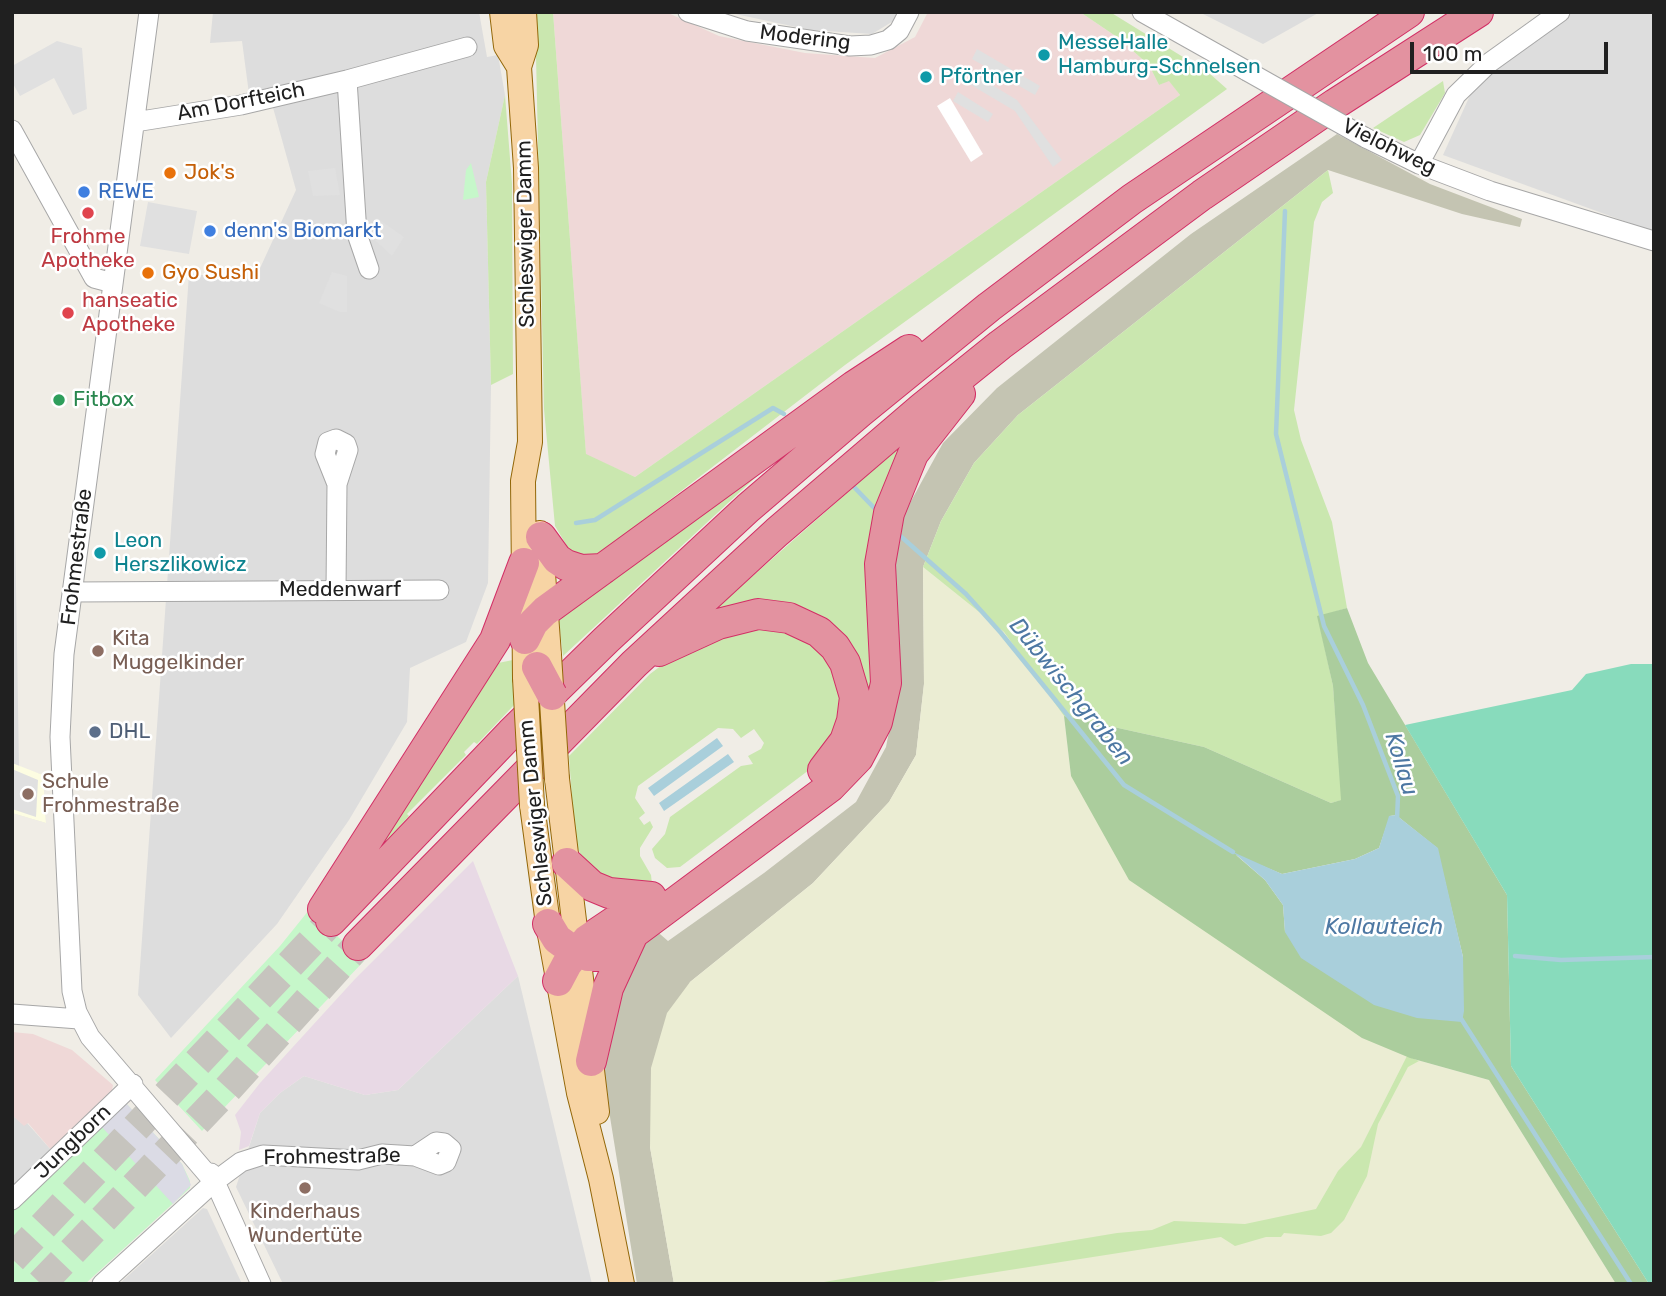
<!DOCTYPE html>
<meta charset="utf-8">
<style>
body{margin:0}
#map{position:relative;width:1666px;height:1296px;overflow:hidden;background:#f0ede6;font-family:Rubik,sans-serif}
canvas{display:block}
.frame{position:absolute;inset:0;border:14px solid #202020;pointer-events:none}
.scale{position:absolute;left:1410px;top:42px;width:198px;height:32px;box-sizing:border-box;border:4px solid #202020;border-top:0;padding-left:9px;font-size:21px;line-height:24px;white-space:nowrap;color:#202020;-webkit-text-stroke:5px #fff;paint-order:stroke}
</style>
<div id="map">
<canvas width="1666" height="1296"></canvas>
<div class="frame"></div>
<div class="scale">100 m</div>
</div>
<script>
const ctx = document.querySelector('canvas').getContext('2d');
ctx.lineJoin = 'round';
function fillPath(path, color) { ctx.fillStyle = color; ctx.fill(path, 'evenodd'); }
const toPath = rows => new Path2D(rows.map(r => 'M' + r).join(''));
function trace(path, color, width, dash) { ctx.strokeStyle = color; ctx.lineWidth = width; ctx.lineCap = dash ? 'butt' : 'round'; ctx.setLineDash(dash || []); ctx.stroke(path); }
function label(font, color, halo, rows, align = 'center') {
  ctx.font = font + ' Rubik,sans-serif'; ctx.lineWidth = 5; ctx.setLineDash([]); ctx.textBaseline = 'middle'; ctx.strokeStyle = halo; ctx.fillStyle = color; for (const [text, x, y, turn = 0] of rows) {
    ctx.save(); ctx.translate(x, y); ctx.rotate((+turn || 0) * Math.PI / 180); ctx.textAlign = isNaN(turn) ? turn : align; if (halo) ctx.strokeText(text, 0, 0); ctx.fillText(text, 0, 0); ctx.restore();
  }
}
fillPath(toPath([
 [213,12,479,12,487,57,498,55,505,95,486,182,491,385,488,583,466,642,410,668,407,722,349,820,277,924,171,1038,138,995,189,274,255,279,296,190,272,104,251,109,242,41,210,43],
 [726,12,899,12,895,20,872,34,810,30],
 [1199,12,1320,12,1263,44],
 [1558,12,1654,12,1654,232,1443,155,1486,60],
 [12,342,19,767,43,775,46,823,12,813],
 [518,976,592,1284,283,1284,236,1187,260,1113,280,1093,304,1076,365,1095,398,1090],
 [12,1115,24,1125,27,1123,52,1151,12,1189],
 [203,1208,207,1209,242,1284,119,1284]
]), '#ddd');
fillPath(toPath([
 [553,12,666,12,719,36,805,53,875,58,915,37,928,12,1080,12,1117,37,1149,65,1159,85,1169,80,1180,95,635,477,586,455],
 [12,1032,33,1034,72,1050,113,1085,111,1095,52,1151,28,1123,24,1126,12,1115]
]), '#efd8d7');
fillPath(toPath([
 [473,861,518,976,398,1090,365,1095,304,1076,280,1093,260,1113,249,1146,239,1150,241,1132,235,1115,260,1083,355,979]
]), '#e8d9e5');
fillPath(toPath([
 [12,763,43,775,46,823,12,813]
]), '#fdfde2');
fillPath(toPath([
 [1337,134,1430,184,1522,219,1520,227,1462,214,1328,170,1018,415,974,463,941,521,923,567,924,684,916,755,889,802,813,883,690,982,650,1147,674,1284,637,1284,605,1086,604,1051,616,985,653,928,668,941,764,873,856,802,886,747,898,686,893,577,905,512,943,443,997,388,1191,234]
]), '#c4c4b2');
fillPath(toPath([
 [923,567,1004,632,1064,716,1071,776,1410,1058,1489,1080,1616,1284,674,1284,650,1147,651,1068,667,1013,690,982,813,883,889,802,916,755,924,684]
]), '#ebedd3');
fillPath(toPath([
 [535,12,553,12,586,454,635,477,1180,95,1169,81,1159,85,1149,65,1117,37,1080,12,1110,12,1209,73,1227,89,845,365,607,548,596,554,579,556,570,551,555,526,544,409],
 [1443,81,1445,93,1420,135,1404,142,1373,128],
 [505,95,512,184,513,374,491,385,486,182],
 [1328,170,1333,193,1322,202,1314,222,1294,410,1301,440,1332,522,1347,608,1318,617,1333,686,1342,800,1331,803,1204,747,1064,716,1004,632,923,567,941,521,974,463,1018,415],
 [924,425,909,448,879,660,869,693,860,660,841,633,696,626],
 [769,465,563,656,558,614],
 [766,625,818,644,840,678,841,724,813,767,680,867,667,868,655,858,652,849,665,834,670,817,741,766,753,764,748,756,761,749,764,743,754,729,741,738,733,729,718,728,638,786,635,798,645,813,639,818,644,825,650,821,653,827,640,848,640,856,651,875,652,884,626,890,584,863,575,841,569,756,650,674,682,650],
 [513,660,514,705,477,744,474,742,464,752,466,755,407,814,409,816,354,875,498,663],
 [1407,1056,1419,1061,1408,1067,1378,1124,1367,1176,1344,1220,1331,1233,1321,1236,1284,1233,1281,1237,1266,1237,1235,1246,1221,1237,920,1284,812,1284,1117,1233,1152,1230,1174,1221,1245,1224,1316,1209,1338,1171,1361,1147]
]), '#cae7af');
fillPath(toPath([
 [1347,608,1368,663,1507,895,1511,1066,1649,1284,1616,1284,1489,1080,1410,1058,1362,1038,1129,880,1071,776,1064,716,1204,747,1331,803,1341,800,1333,686,1317,616],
 [1396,815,1437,848,1463,957,1285,932,1283,905,1265,880,1236,855,1282,874,1355,859,1379,848,1390,816]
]), '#abcd9d');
fillPath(toPath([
 [471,163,479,197,463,200,466,170],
 [309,910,364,961,202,1131,155,1080,280,946],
 [125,1102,182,1164,190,1181,190,1188,85,1284,12,1284,12,1209]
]), '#c6f7ca');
fillPath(toPath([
 [1654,662,1654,1284,1649,1284,1511,1066,1507,895,1405,725,1572,690,1586,674,1631,664,1653,664]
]), '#88dbbc');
fillPath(toPath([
 [57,41,82,48,87,109,73,115,54,78,20,96,12,82,12,66],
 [977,49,1040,86,1035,95,972,59],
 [972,73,1017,100,1062,160,1053,167,1015,111,966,82],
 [958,92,993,114,988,122,953,101],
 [335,168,340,195,313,196,308,171],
 [148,202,197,211,189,254,140,246],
 [377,218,404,237,392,256,366,232],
 [332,272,347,276,347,312,340,312,319,303],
 [12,769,38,780,36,817,12,809]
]), '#e0e0e0');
fillPath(toPath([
 [125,1102,182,1164,191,1185,173,1204,100,1125]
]), '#dbdbe5');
fillPath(toPath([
 [717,738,723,746,654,796,648,788],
 [728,754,734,762,664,811,659,803],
 [1396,815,1438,848,1463,957,1464,1011,1462,1022,1417,1018,1374,1005,1301,958,1285,932,1283,905,1265,880,1233,852,1282,874,1355,859,1379,848,1389,816]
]), '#a9cfdb');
fillPath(toPath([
 [950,98,983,154,971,162,937,106]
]), '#fff');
trace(toPath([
 [1285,211,1276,434,1324,626,1363,705,1398,796,1397,819],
 [855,488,879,513],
 [576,523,595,520,773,408,784,414],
 [897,533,966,594,1001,633,1124,785,1233,852],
 [1515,956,1561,960,1654,957],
 [1460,1017,1631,1284]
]), '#a9cfdb', 4.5);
trace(toPath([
 [12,1259,331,921],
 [41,1284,224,1093,358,945]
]), '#c6c4be', 30, [30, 15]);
const minor = toPath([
 [149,12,64,654,60,737,72,991,77,1012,90,1037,214,1182],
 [688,12,747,31,850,46,871,45,888,40,899,31,909,12],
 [1142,12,1247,71],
 [347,80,357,234,369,269],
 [135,122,241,105,347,80,467,47],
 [12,130,94,278,113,283],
 [1366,138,1419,164,1490,191,1654,241],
 [1419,164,1456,95,1489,63,1560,12],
 [336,590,337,484,348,450,346,444,336,439,328,442,325,454,337,484],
 [73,592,439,590],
 [12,1014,79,1019],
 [211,1173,261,1284],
 [12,1200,133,1084],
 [102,1284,214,1182,241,1162,263,1155,358,1160,382,1154,415,1156,436,1142,444,1143,451,1149,446,1162,439,1165,415,1156]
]);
const major = toPath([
 [502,12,506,46,519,67],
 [524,12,526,45,519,67,526,168,530,442,523,481,525,678],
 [540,533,549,655],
 [557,779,597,1112],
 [532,805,548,924,579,1093,601,1179,622,1284]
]);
const highway = toPath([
 [541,537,557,559,566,565,581,570,603,569],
 [525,639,533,623,545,611,854,386,909,350],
 [659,651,718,624,758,614,789,618,819,632,835,647,845,663,855,697,852,721,845,741,823,770],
 [567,863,592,886,609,893,651,897],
 [323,909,495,640,524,563],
 [331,921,511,733,606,640,748,508,860,412,989,307,1132,199,1409,12],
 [548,924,557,939,568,947,588,956,603,956,830,787,858,758,877,722,886,683,880,564,889,513,913,454,960,394],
 [358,945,634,664,777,532,923,407,1000,345,1202,195,1335,104,1478,12],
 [558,981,567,964,587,940,651,897],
 [591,1061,608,988,632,936]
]);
trace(minor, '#a7a7a7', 21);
trace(major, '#936708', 26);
trace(highway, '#d22f65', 32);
trace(minor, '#fff', 19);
trace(major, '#f7d4a4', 24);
trace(highway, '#e392a0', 30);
const minorBridge = toPath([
 [1247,71,1366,138]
]);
const majorBridge = toPath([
 [549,655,557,779],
 [525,678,532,805]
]);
const highwayBridge = toPath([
 [537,667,552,695]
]);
trace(minorBridge, '#a7a7a7', 21, []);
trace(majorBridge, '#936708', 26, []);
trace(highwayBridge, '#d22f65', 32, []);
trace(minorBridge, '#fff', 19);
trace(majorBridge, '#f7d4a4', 24);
trace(highwayBridge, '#e392a0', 30);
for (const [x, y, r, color] of [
 [1044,55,7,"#0f9aa8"],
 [926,77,7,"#0f9aa8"],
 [170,173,7,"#e8710a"],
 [84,192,7,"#3f7fe0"],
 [88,213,7,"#e0444e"],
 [210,231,7,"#3f7fe0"],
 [148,273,7,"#e8710a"],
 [68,313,7,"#e0444e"],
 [59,400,7,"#2e9e5b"],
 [100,553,7,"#0f9aa8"],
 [98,651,7,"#8d6e63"],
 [95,732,7,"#5c6f8a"],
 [28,794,7,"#8d6e63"],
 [305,1188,7,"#8d6e63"]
]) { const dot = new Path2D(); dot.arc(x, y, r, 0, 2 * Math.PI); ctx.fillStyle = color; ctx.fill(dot); trace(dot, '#fff', 2.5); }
label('21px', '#202020', '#fff', [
 ["Modering",805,38,7],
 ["Am Dorfteich",241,102,-11],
 ["Vielohweg",1389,147,26],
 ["Schleswiger Damm",526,234,-91],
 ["Frohmestraße",77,557,-83],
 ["Meddenwarf",340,590],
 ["Schleswiger Damm",536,813,-96],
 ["Jungborn",73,1142,-44],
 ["Frohmestraße",332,1157,-1]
]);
label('21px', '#0d838f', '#fff', [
 ["MesseHalle",1058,43],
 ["Hamburg-Schnelsen",1058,67],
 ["Pförtner",940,77],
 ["Leon",114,541],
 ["Herszlikowicz",114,565]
], 'left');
label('21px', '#c56008', '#fff', [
 ["Jok's",184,173],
 ["Gyo Sushi",162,273]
], 'left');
label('21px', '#366cbe', '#fff', [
 ["REWE",98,192],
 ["denn's Biomarkt",224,231]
], 'left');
label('21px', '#be3a42', '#fff', [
 ["Frohme",88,237],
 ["Apotheke",88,261],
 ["hanseatic",82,301,"left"],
 ["Apotheke",82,325,"left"]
]);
label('21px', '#27864d', '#fff', [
 ["Fitbox",73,400]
], 'left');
label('21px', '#785e54', '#fff', [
 ["Kita",112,639],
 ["Muggelkinder",112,663],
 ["Schule",42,782],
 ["Frohmestraße",42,806],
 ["Kinderhaus",305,1212,"center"],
 ["Wundertüte",305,1236,"center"]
], 'left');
label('21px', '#4e5e75', '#fff', [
 ["DHL",109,732]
], 'left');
label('italic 23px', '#4d78a3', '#fff', [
 ["Dübwischgraben",1071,692,51],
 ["Kollau",1401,764,73],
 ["Kollauteich",1384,927]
]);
</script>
